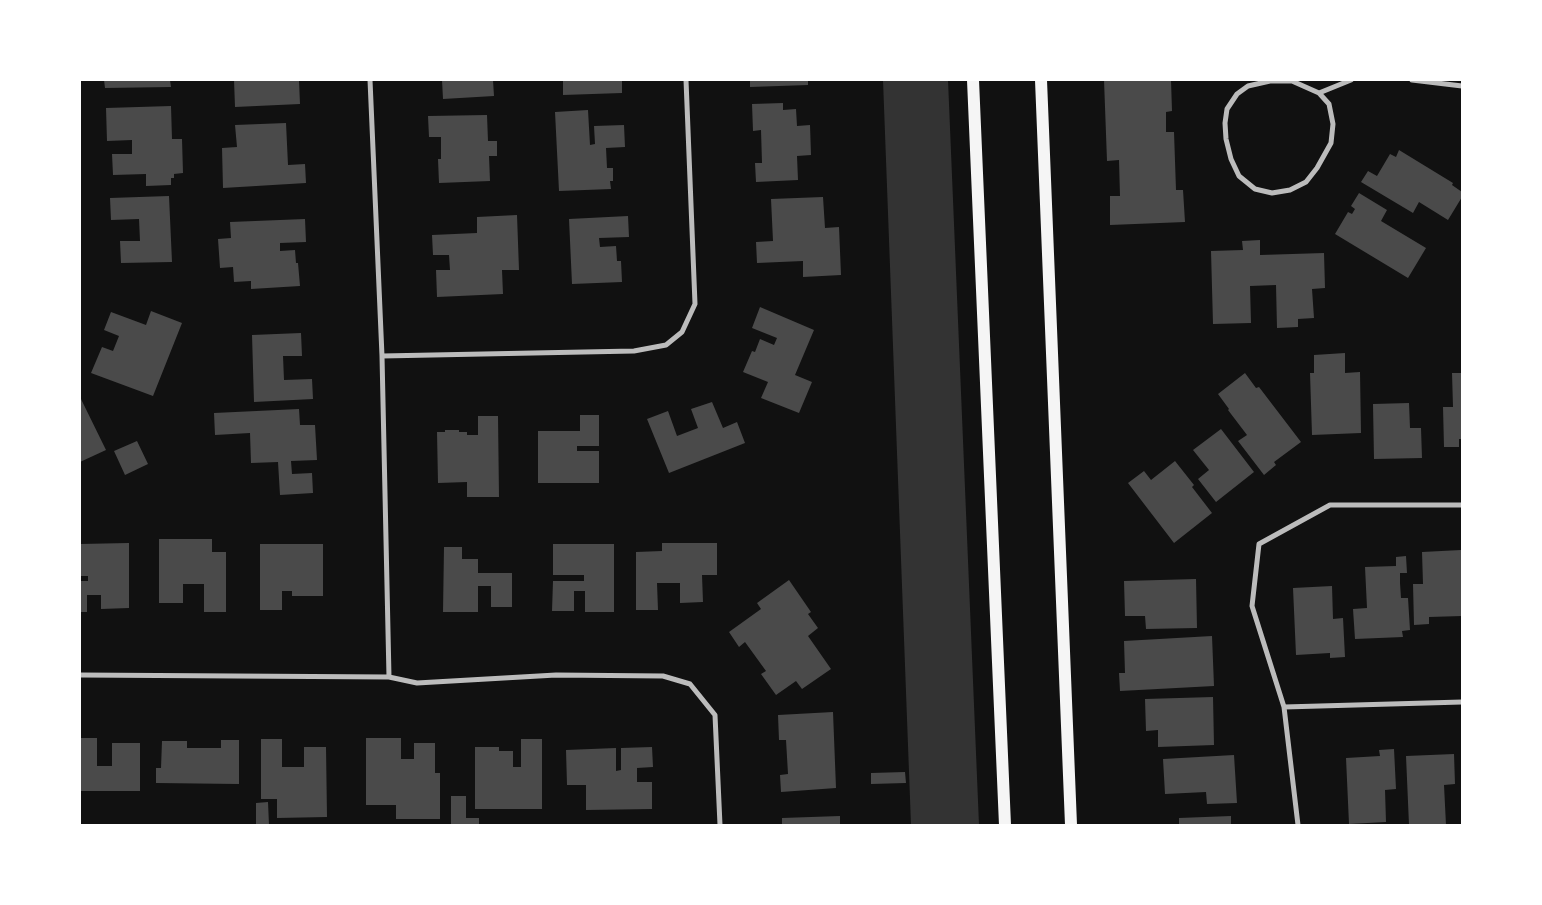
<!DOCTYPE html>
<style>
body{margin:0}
#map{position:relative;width:1542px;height:905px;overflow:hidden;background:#111;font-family:Signika,sans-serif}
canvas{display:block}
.frame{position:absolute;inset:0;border:81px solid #fff;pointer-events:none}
</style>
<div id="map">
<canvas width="1542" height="905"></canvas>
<div class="frame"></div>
</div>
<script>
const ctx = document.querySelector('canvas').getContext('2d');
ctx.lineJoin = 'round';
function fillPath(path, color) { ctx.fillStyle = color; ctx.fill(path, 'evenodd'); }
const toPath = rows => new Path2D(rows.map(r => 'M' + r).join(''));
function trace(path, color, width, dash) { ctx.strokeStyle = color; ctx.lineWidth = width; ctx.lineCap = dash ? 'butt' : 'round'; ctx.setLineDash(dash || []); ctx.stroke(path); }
fillPath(toPath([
 [883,80,948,80,979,825,911,825]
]), '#333');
fillPath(toPath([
 [104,80,170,80,171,87,105,88],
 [234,80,299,80,300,104,235,107],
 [442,80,493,80,494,96,443,99],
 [563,80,622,80,622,93,563,95],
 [750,80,808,80,808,85,750,87],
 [1104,80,1171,80,1172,111,1166,112,1166,132,1174,132,1176,190,1183,190,1185,222,1110,225,1110,196,1120,196,1119,160,1107,161],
 [783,103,783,110,796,109,797,126,810,125,811,155,797,156,798,180,756,182,755,163,762,163,761,130,753,131,752,104],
 [171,106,172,139,182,139,183,173,174,174,174,178,171,178,171,185,146,186,146,174,113,175,112,154,132,154,132,140,107,141,106,108],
 [588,110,590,145,595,144,594,126,624,125,625,147,606,148,607,168,613,168,613,181,610,181,611,189,559,191,555,112],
 [487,115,488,141,497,141,497,156,489,156,490,181,439,183,438,159,441,159,441,137,429,137,428,116],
 [286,123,288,165,305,164,306,183,223,188,222,148,237,147,235,125],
 [1399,150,1453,183,1452,185,1462,192,1462,197,1448,220,1419,202,1413,213,1361,182,1368,171,1377,176,1390,154,1396,157],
 [1359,193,1387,210,1381,221,1426,248,1408,278,1335,234,1348,212,1352,214,1355,209,1351,206],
 [169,196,172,262,121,263,120,241,140,241,139,219,111,220,110,198],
 [823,197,825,228,839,227,841,275,803,277,803,261,757,263,756,242,773,241,771,199],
 [517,215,519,270,502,270,503,294,437,297,436,270,450,270,449,255,433,255,432,235,477,233,477,217],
 [628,216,629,237,599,238,600,247,616,246,617,261,621,261,622,282,572,284,569,219],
 [305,219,306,242,280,243,280,251,295,250,296,263,298,263,300,286,251,289,251,281,234,282,233,267,220,268,218,239,231,238,230,222],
 [1260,240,1260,255,1324,253,1325,288,1312,289,1314,318,1298,319,1298,327,1277,328,1276,285,1250,286,1251,323,1213,324,1211,251,1243,250,1242,241],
 [760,307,814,330,795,375,812,382,799,413,761,398,768,382,743,372,752,351,755,352,760,339,774,345,777,338,752,328],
 [151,311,182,323,153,396,91,373,102,347,113,351,119,336,104,330,111,312,146,325],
 [301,333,302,356,283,356,284,380,312,379,313,399,254,402,252,335],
 [1345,353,1345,373,1360,372,1361,433,1312,435,1310,373,1314,373,1314,355],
 [1245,373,1256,388,1259,387,1301,442,1274,462,1276,465,1264,475,1238,441,1247,435,1228,410,1229,409,1218,394],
 [1452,373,1462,373,1462,439,1459,439,1459,447,1444,447,1443,407,1453,407],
 [80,397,106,450,80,462],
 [712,402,723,428,737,422,745,443,669,473,647,419,668,411,677,436,698,428,691,409],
 [1409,403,1410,428,1421,428,1422,458,1374,459,1373,404],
 [299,409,300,425,315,425,317,460,291,461,292,474,312,473,313,493,280,495,278,462,251,463,250,433,215,435,214,413],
 [580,415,599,415,599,446,577,446,577,451,599,451,599,483,538,483,538,431,580,431],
 [478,416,498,416,499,497,467,497,467,482,438,483,437,432,445,432,445,430,459,430,459,432,467,432,467,435,478,435],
 [1221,429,1254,472,1216,502,1198,479,1209,470,1193,450],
 [137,441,148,464,125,475,114,451],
 [1175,461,1194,485,1192,487,1212,513,1174,543,1128,483,1144,471,1151,480],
 [159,539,212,539,212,552,226,552,226,612,204,612,204,584,183,584,183,603,159,603],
 [129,543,129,608,101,609,101,595,87,595,87,612,80,612,80,581,88,581,88,576,80,576,80,544],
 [662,543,717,543,717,575,702,575,703,602,680,603,680,583,657,583,658,610,636,610,636,552,662,551],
 [260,544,323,544,323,596,292,596,292,591,282,591,282,610,260,610],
 [553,544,614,544,614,612,585,612,585,591,574,591,574,611,552,611,553,581,584,581,584,575,553,575],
 [444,547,462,547,462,559,478,559,478,573,512,573,512,607,491,607,491,586,478,586,478,612,443,612],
 [1461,550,1462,616,1429,617,1429,624,1414,625,1413,584,1423,584,1422,552],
 [1406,556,1407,573,1400,573,1400,583,1401,598,1408,598,1410,630,1402,631,1403,637,1355,639,1353,609,1367,608,1365,567,1396,566,1396,557],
 [1196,579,1197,628,1146,629,1145,616,1125,616,1124,581],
 [789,580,811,612,808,614,818,628,808,636,831,669,802,689,796,681,776,695,761,674,766,671,745,642,739,647,729,632,761,609,757,603],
 [1332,586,1333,619,1343,618,1345,657,1330,658,1330,653,1296,655,1293,588],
 [1212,636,1214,686,1120,691,1119,673,1125,673,1124,641],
 [1213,697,1214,745,1158,747,1158,730,1146,731,1145,699],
 [833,712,836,788,781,792,780,775,788,774,786,740,779,740,778,715],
 [80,738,97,738,97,766,112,766,112,743,140,743,140,791,80,791],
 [366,738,401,738,401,759,414,759,414,743,435,743,435,773,440,773,440,819,396,819,396,805,366,805],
 [261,739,282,739,282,767,304,767,304,747,326,747,327,817,277,818,277,799,261,799],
 [521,739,542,739,542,809,475,809,475,747,499,747,499,751,513,751,513,767,521,767],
 [221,740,239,740,239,784,156,783,156,768,161,768,162,741,187,741,187,748,221,748],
 [652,747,653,767,637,768,637,782,652,782,652,809,586,810,586,785,567,785,566,750,616,748,616,771,621,770,621,748],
 [1394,749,1396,789,1385,790,1386,822,1349,824,1346,758,1380,756,1379,750],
 [1454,754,1455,784,1444,785,1446,825,1409,825,1406,756],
 [1234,755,1237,803,1207,804,1206,792,1165,794,1163,759],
 [905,772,906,783,871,784,871,773],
 [451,796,466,796,466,818,479,818,479,825,451,825],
 [268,802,269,825,256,825,256,803],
 [840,816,840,825,782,825,782,818],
 [1231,816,1231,825,1179,825,1179,818]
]), '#4a4a4a');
trace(toPath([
 [370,80,382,356,389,677],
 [1412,80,1462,86],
 [1270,81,1292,81,1319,93,1329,104,1333,124,1331,143,1317,168,1306,182,1290,190,1272,193,1255,189,1239,176,1231,159,1226,139,1225,123,1227,109,1237,94,1248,86,1270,81],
 [1319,93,1351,80],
 [382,356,634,351,666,345,682,332,695,304,686,80],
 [80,675,389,677,417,683,556,675,663,676,690,684,715,715,720,825],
 [1284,707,1462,702],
 [1298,825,1284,707,1252,606,1259,544,1330,505,1462,505]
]), '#bcbcbc', 5);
trace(toPath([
 [973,80,1005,825],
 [1041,80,1071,825]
]), '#f5f5f5', 12);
</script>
